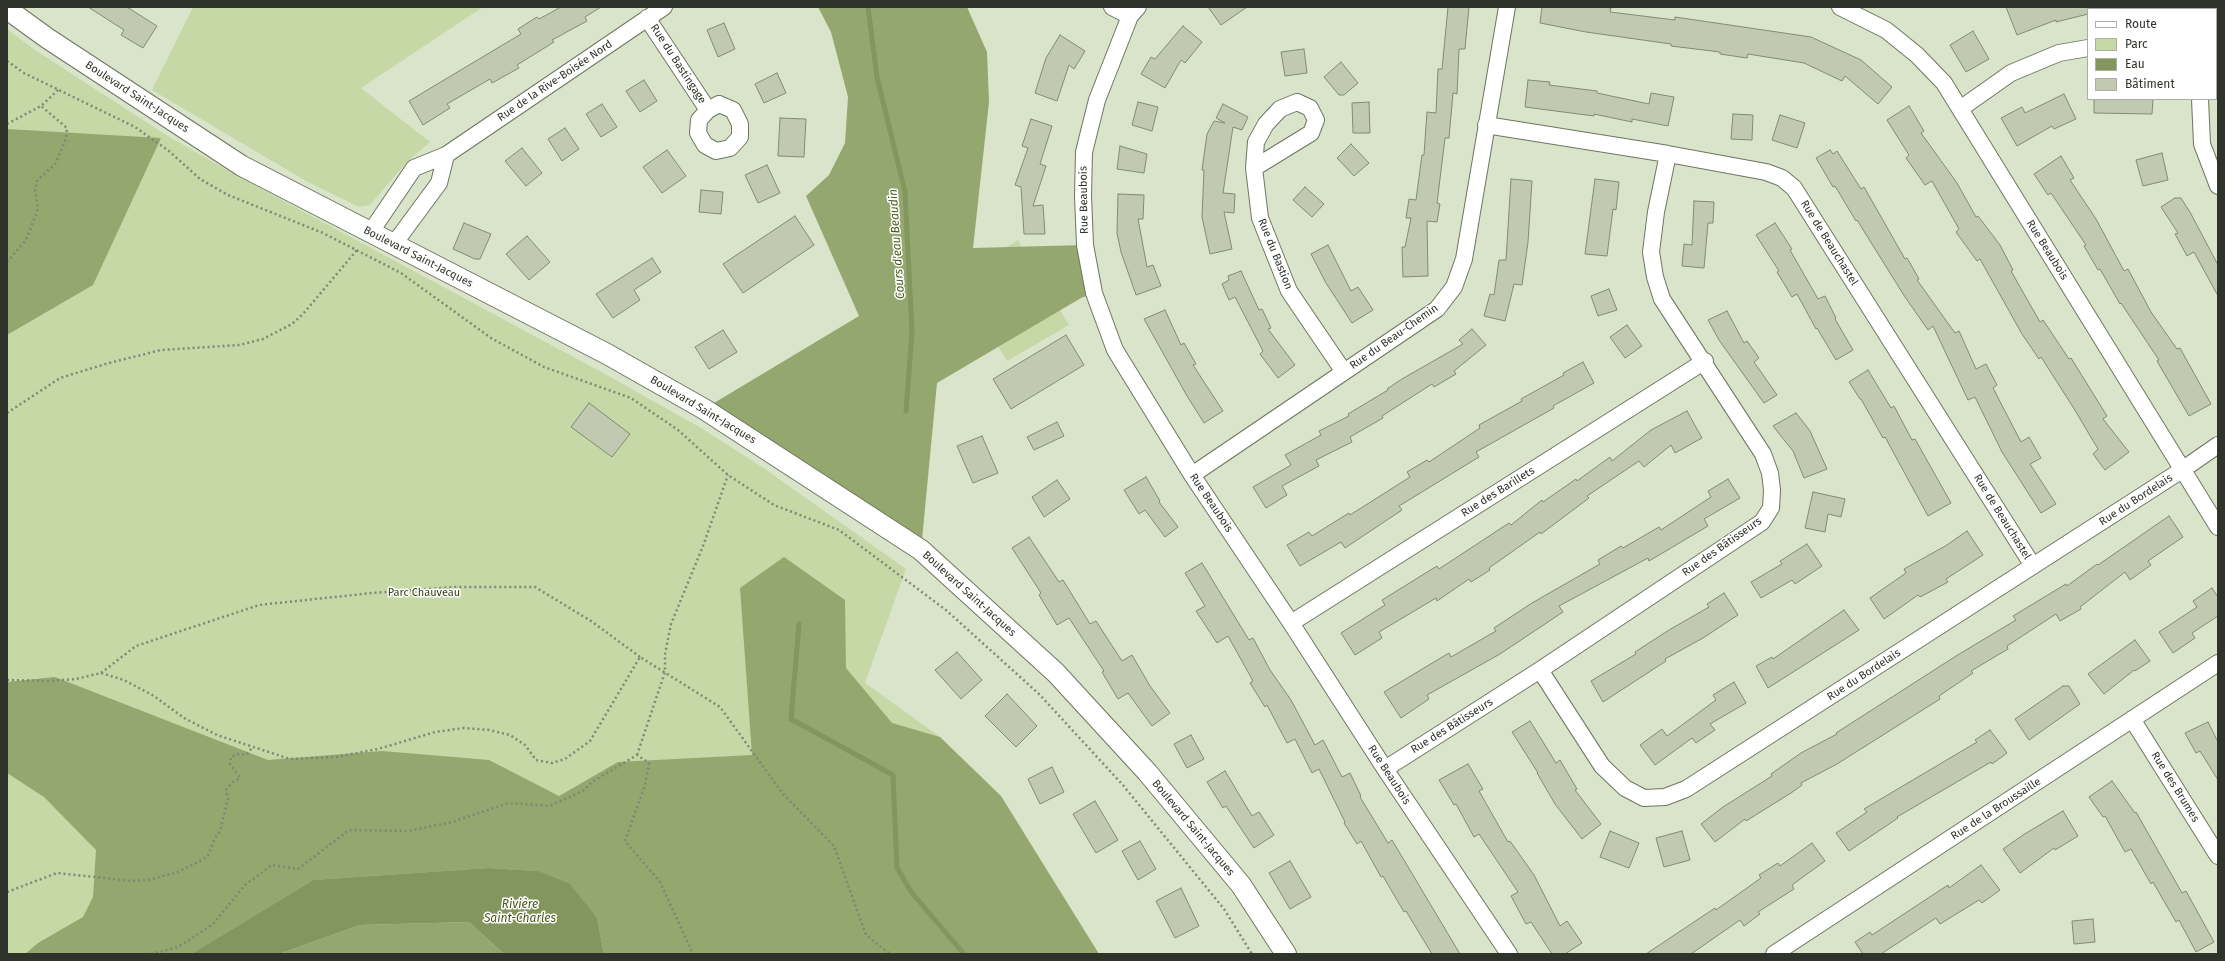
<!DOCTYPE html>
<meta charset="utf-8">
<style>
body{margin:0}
#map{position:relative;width:2225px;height:961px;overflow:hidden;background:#dae4ca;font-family:"Fira Sans",sans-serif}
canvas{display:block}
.frame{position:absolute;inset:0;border:8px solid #2f3329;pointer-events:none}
.legend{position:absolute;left:2087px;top:8px;width:130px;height:92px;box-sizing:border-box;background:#fff;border:1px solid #acada9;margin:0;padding:5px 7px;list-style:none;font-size:12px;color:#2f3329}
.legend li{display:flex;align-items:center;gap:8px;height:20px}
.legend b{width:20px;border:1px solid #acada9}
</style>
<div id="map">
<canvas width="2225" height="961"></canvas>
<div class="frame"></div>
<ul class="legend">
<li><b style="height:5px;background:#fff"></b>Route</li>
<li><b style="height:11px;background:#c6d8a6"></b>Parc</li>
<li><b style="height:11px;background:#82965d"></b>Eau</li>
<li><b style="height:11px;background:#c1cab1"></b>Bâtiment</li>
</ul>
</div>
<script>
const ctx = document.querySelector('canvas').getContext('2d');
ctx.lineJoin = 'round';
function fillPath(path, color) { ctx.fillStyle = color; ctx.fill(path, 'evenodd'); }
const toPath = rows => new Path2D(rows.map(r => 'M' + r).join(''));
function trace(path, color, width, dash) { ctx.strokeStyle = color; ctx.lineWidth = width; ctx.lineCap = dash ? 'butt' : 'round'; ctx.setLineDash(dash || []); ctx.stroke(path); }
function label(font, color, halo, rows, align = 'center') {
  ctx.font = font + ' "Fira Sans",sans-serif'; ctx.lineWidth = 3; ctx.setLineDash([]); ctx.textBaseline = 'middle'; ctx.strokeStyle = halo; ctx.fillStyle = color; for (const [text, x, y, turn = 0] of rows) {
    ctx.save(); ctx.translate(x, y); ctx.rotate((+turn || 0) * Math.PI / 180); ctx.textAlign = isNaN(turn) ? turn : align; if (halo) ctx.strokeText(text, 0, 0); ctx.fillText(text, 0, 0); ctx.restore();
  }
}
fillPath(toPath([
 [193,7,483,7,361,88,430,142,406,163,370,205,359,207,306,181,152,90],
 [7,29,35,50,166,135,239,177,605,374,701,428,765,469,906,569,865,683,940,737,1001,796,1099,954,604,954,597,918,313,880,191,954,7,954],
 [1018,240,1069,325,1007,361,990,332,968,270]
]), '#c6d8a6');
fillPath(toPath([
 [818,7,967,7,987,52,989,102,973,248,1085,245,1094,293,1081,298,937,383,921,550,704,409,859,316,806,196,829,175,845,143,848,97,831,32],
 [7,129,161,138,93,285,7,335],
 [784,557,845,600,846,668,892,723,940,737,1001,796,1099,954,604,954,597,918,538,871,488,868,313,880,191,954,25,954,38,943,83,917,93,897,96,850,44,797,7,773,7,682,55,677,268,760,382,751,489,760,559,796,618,762,752,755,740,588],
 [469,922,504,954,279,954,360,925]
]), '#94a76e');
fillPath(toPath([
 [488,868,538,871,570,884,597,918,604,954,504,954,469,922,360,925,279,954,191,954,313,880]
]), '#82965d');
trace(toPath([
 [868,7,877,77,905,192,912,332,906,411],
 [799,624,791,719,893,775,897,868,912,893,964,954]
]), '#82965d', 5);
const building = toPath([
 [88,7,127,7,157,26,143,48,121,35,124,30,88,7],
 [561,7,601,7,585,17,587,21,552,40,554,42,517,65,519,68,492,83,490,79,447,104,450,108,423,125,409,101,521,34,518,29,537,17,539,19,561,7],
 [1208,7,1247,7,1221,25,1208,7],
 [1448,7,1469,7,1465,49,1459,49,1457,94,1453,93,1449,138,1445,138,1437,203,1440,204,1437,222,1427,221,1428,276,1403,277,1402,247,1405,247,1411,218,1406,218,1409,199,1416,200,1422,155,1424,155,1427,112,1436,113,1438,69,1442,69,1448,7],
 [1542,7,1603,7,1611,8,1610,12,1675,20,1675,17,1811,37,1861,60,1892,87,1878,104,1845,76,1842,81,1804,63,1748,54,1747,58,1720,54,1720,52,1671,46,1671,44,1586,32,1540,23,1542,7],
 [2006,7,2097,7,2097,9,2088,9,2088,14,2056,22,2056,20,2017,35,2006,7],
 [724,23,735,49,718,57,707,30,724,23],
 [1183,26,1202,42,1185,63,1181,60,1165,88,1141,74,1151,57,1155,59,1183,26],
 [1973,31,1989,59,1966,72,1950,45,1973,31],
 [1060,35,1085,51,1074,69,1069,65,1057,101,1035,93,1046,58,1060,35],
 [1304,49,1307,73,1285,76,1281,52,1304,49],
 [1341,62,1358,83,1344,95,1339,95,1324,77,1341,62],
 [777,73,786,93,764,103,755,84,777,73],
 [644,80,657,101,640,112,626,91,644,80],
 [1528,80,1550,82,1549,85,1597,91,1597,93,1649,104,1651,93,1674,97,1668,126,1632,119,1632,122,1594,114,1594,116,1525,107,1528,80],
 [2064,94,2076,119,2054,129,2052,126,2017,146,2001,118,2022,107,2025,113,2064,94],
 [2094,99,2153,99,2152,114,2094,113,2094,99],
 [1138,102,1158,107,1152,131,1132,125,1138,102],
 [1369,102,1370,133,1353,133,1352,103,1369,102],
 [602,104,617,127,601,137,586,114,602,104],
 [1223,104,1248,117,1242,130,1233,127,1223,193,1235,194,1234,213,1224,212,1232,249,1210,254,1202,217,1204,170,1202,170,1207,134,1214,121,1225,123,1216,118,1223,104],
 [1909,106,1924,131,1921,133,1957,183,1976,217,1978,216,2000,245,2013,270,2011,271,2040,322,2043,320,2069,359,2071,358,2107,416,2103,419,2129,452,2105,470,2093,454,2098,449,2073,407,2041,357,2039,359,2022,334,1980,259,1977,261,1956,232,1959,229,1932,181,1925,185,1906,158,1909,155,1887,120,1909,106],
 [1733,114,1753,115,1752,140,1731,139,1733,114],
 [1780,115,1805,123,1797,148,1772,140,1780,115],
 [780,118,806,119,804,157,778,156,780,118],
 [1031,119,1052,126,1040,164,1046,166,1033,206,1043,205,1045,234,1024,234,1021,187,1015,185,1028,148,1022,146,1031,119],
 [565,128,579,149,562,161,548,139,565,128],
 [1351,144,1369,163,1354,176,1337,158,1351,144],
 [1120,146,1147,154,1144,173,1117,169,1120,146],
 [522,148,542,173,526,186,505,161,522,148],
 [667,150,686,176,662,193,643,167,667,150],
 [1830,150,1833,154,1837,151,1861,189,1864,187,1905,259,1907,258,1919,279,1917,280,1955,333,1959,331,1976,369,1986,364,1997,385,1993,388,2021,442,2029,437,2041,458,2030,464,2056,504,2041,513,2002,452,1975,397,1968,400,1933,326,1928,330,1905,297,1857,220,1856,221,1835,186,1833,187,1816,158,1830,150],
 [2162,153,2168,180,2143,186,2136,160,2162,153],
 [2061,156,2074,178,2070,180,2096,219,2124,271,2128,269,2151,312,2177,349,2180,348,2211,404,2189,416,2157,361,2159,360,2121,303,2120,304,2100,269,2098,270,2084,246,2086,245,2051,193,2048,195,2034,174,2061,156],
 [767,165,780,193,758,203,745,175,767,165],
 [1511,179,1532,181,1528,242,1522,285,1514,284,1505,321,1484,316,1490,294,1494,295,1499,260,1506,260,1511,179],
 [1595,179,1619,182,1616,210,1613,209,1607,256,1585,254,1595,179],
 [1305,187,1324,204,1312,217,1293,200,1305,187],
 [701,190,723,192,721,214,699,212,701,190],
 [1118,194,1144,195,1143,219,1138,219,1147,267,1153,265,1161,286,1136,295,1121,252,1117,233,1118,194],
 [2175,198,2181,198,2191,214,2218,265,2218,296,2194,252,2187,256,2175,234,2178,233,2161,207,2175,198],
 [1694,201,1714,202,1713,223,1708,223,1704,268,1682,266,1684,244,1692,245,1694,201],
 [795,216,814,245,743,293,723,264,795,216],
 [464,223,491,234,480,259,475,259,453,249,464,223],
 [1775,223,1792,249,1790,250,1818,299,1825,296,1836,318,1835,319,1853,350,1836,360,1817,328,1816,329,1797,294,1792,297,1777,272,1779,271,1756,235,1775,223],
 [527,236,550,262,529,280,506,254,527,236],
 [1328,245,1351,291,1358,287,1373,310,1352,323,1326,283,1311,254,1328,245],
 [652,258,661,272,634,290,640,300,613,318,596,294,652,258],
 [1241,271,1259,310,1262,309,1271,328,1268,329,1295,365,1278,378,1260,354,1263,351,1235,297,1229,300,1222,284,1229,280,1228,276,1241,271],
 [1609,289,1617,310,1598,316,1591,296,1609,289],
 [1165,310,1181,345,1184,343,1196,364,1193,365,1223,411,1204,423,1187,396,1144,319,1165,310],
 [1727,311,1744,343,1747,341,1759,358,1754,362,1777,395,1764,403,1719,340,1708,320,1727,311],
 [1627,325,1642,346,1625,358,1610,337,1627,325],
 [1472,329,1486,345,1454,371,1456,374,1434,387,1432,384,1382,416,1383,418,1350,437,1352,442,1316,460,1319,466,1282,486,1287,495,1266,508,1253,487,1291,465,1285,455,1321,435,1319,431,1349,416,1348,414,1388,390,1387,389,1402,379,1463,344,1459,340,1472,329],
 [723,330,737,352,709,369,695,347,723,330],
 [1066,335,1084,365,1011,409,993,379,1066,335],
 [1583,362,1594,383,1553,406,1554,408,1476,452,1479,457,1399,506,1402,510,1345,548,1341,542,1300,566,1287,545,1309,532,1312,536,1349,513,1350,515,1410,477,1407,472,1427,460,1429,462,1480,428,1479,425,1522,401,1521,399,1564,375,1563,373,1583,362],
 [1868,370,1891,408,1894,406,1912,440,1915,439,1951,503,1928,516,1885,437,1883,438,1861,399,1860,399,1849,382,1868,370],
 [589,403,630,434,612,457,571,427,589,403],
 [1687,411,1702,438,1675,453,1671,445,1644,467,1639,461,1587,496,1589,498,1541,534,1540,532,1489,568,1490,570,1471,582,1469,579,1437,601,1436,598,1379,632,1382,638,1355,655,1341,633,1385,605,1382,600,1437,566,1439,569,1509,523,1511,525,1542,500,1543,502,1576,479,1577,481,1610,457,1612,461,1651,430,1687,411],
 [1796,413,1810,431,1827,469,1804,478,1793,451,1773,426,1796,413],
 [1057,422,1064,436,1034,450,1027,437,1057,422],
 [982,436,998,473,973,483,957,446,982,436],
 [1146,477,1160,501,1159,502,1178,527,1165,537,1145,510,1139,514,1124,490,1146,477],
 [1728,479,1740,498,1704,519,1708,526,1649,561,1648,558,1559,606,1563,612,1500,654,1427,695,1429,699,1401,718,1384,692,1449,653,1451,657,1496,631,1494,628,1532,603,1600,564,1598,560,1621,546,1623,548,1659,527,1661,530,1711,497,1708,491,1728,479],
 [1057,480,1070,499,1044,517,1032,497,1057,480],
 [1813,492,1845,499,1841,517,1828,514,1825,532,1805,528,1813,492],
 [2169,516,2183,537,2148,561,2151,565,2130,580,2125,572,2080,607,2081,609,2060,621,2056,614,2007,646,2008,649,1971,671,1973,673,1939,696,1940,699,1837,764,1801,783,1802,785,1791,793,1746,821,1745,819,1715,842,1701,824,1723,807,1772,776,1771,774,1801,753,1837,734,1836,733,1956,656,2016,620,2013,616,2066,584,2067,586,2097,564,2098,565,2169,516],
 [1967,531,1983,555,1946,579,1948,582,1920,597,1918,595,1884,619,1870,598,1906,573,1904,569,1947,545,1967,531],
 [1029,537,1059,582,1063,580,1090,624,1096,621,1122,661,1132,655,1150,686,1170,713,1152,726,1128,693,1118,699,1102,672,1104,671,1069,618,1057,625,1039,595,1041,593,1012,548,1029,537],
 [1807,544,1822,566,1795,584,1792,580,1761,598,1751,582,1782,564,1780,561,1807,544],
 [1202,563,1249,640,1253,638,1270,670,1291,700,1315,745,1323,740,1342,777,1350,773,1361,796,1360,797,1388,843,1392,840,1460,954,1432,954,1406,911,1404,912,1383,876,1381,877,1361,841,1357,844,1344,823,1345,822,1319,769,1312,773,1295,739,1287,743,1267,705,1265,707,1250,683,1253,681,1228,636,1217,643,1196,611,1205,606,1185,573,1202,563],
 [2212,588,2218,597,2218,616,2192,633,2195,638,2173,653,2159,632,2197,607,2193,601,2212,588],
 [1724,593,1738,615,1703,638,1665,659,1666,661,1603,702,1591,681,1636,654,1635,652,1669,630,1709,607,1707,604,1724,593],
 [1844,610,1859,630,1768,688,1756,666,1772,657,1773,659,1844,610],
 [2135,640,2150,661,2135,671,2134,670,2104,694,2088,674,2135,640],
 [957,652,982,680,961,699,935,670,957,652],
 [1734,682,1746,703,1710,724,1715,730,1696,743,1692,738,1655,765,1640,745,1662,729,1667,736,1716,700,1713,695,1734,682],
 [2063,686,2069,686,2080,704,2029,740,2015,719,2063,686],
 [1007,694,1037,726,1016,747,985,716,1007,694],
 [1530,721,1556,763,1560,760,1577,789,1575,790,1601,824,1582,839,1555,804,1537,773,1538,773,1512,732,1530,721],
 [2208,722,2218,742,2218,780,2200,751,2196,753,2185,733,2208,722],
 [1990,730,2007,753,1992,764,1991,762,1897,817,1898,818,1849,851,1836,833,1867,812,1864,809,1977,742,1975,740,1990,730],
 [1191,735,1204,759,1187,768,1174,744,1191,735],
 [1468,764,1483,789,1479,791,1508,842,1510,841,1534,875,1560,926,1567,921,1582,943,1565,954,1552,954,1531,922,1526,924,1511,896,1518,892,1479,834,1474,837,1456,804,1454,805,1439,780,1468,764],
 [1052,767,1064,792,1040,804,1028,779,1052,767],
 [1225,771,1252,816,1259,812,1274,835,1254,848,1226,806,1223,808,1207,782,1225,771],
 [2112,781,2135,813,2136,812,2182,893,2186,891,2214,942,2196,952,2179,920,2176,922,2153,882,2151,884,2131,849,2125,852,2105,816,2103,817,2089,797,2112,781],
 [1095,801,1118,840,1096,853,1073,814,1095,801],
 [2063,811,2078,836,2055,850,2054,848,2020,873,2003,849,2023,835,2063,811],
 [1610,831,1639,843,1629,868,1600,857,1610,831],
 [1682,831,1690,860,1664,867,1656,838,1682,831],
 [1140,841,1156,869,1138,880,1122,851,1140,841],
 [1812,843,1825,861,1792,885,1794,889,1758,912,1760,914,1744,926,1740,920,1691,954,1646,954,1715,908,1716,910,1761,878,1759,875,1778,863,1780,866,1812,843],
 [1290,861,1311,897,1290,909,1269,873,1290,861],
 [1981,865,2000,890,1982,903,1979,900,1940,924,1936,918,1881,954,1863,954,1855,942,1870,932,1872,935,1948,885,1949,888,1981,865],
 [1181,888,1199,926,1175,938,1156,901,1181,888],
 [2093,919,2095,942,2074,944,2072,921,2093,919]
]);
fillPath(building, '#c1cab1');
trace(building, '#828a73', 1);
const minor = toPath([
 [1112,7,1130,16],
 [1138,7,1130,16,1097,100,1084,152,1083,196,1085,245,1094,293,1115,350,1192,475,1291,623,1385,769,1509,954],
 [1840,7,1886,30,1917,55,1944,83,2218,527],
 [647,18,708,110],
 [2216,65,2218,65],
 [2200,99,2202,144,2218,186],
 [719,104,733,110,740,124,740,137,730,148,716,151,705,145,698,133,699,120,708,110,719,104],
 [1960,109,2011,73,2059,53,2088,48],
 [1486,125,1668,154,1766,172,1782,178,1794,188,2033,566],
 [1254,168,1311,133,1316,120,1310,108,1297,102,1280,109,1266,124,1256,142,1254,168,1260,218,1289,291,1344,372],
 [370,233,414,168,446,155,664,7],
 [394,244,439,183,446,155],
 [1192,475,1437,309,1454,287,1464,259,1507,7],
 [1291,623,1705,361],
 [1540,670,1602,766,1625,788,1644,798,1665,797,1686,789,2182,470,2218,445],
 [2132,719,2218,856],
 [1385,769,1540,670,1762,522,1771,508,1772,490,1770,473,1763,454,1662,299,1655,277,1651,252,1656,212,1668,154],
 [1774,954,2218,663]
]);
const tertiary = toPath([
 [7,9,47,38,242,166,607,354,704,409,921,550,1056,673,1147,772,1241,885,1286,954]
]);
trace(minor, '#6e765f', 18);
trace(tertiary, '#6e765f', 22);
trace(toPath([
 [7,61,24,73,135,127,169,151,200,179,228,195,323,233,401,273,491,338,544,367,631,398,678,430,728,475,774,505,839,530,946,610,1039,694,1122,784,1224,909,1252,954],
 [7,124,41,106,58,90],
 [7,262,26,240,38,209,35,190,37,181,55,164,66,139,67,128,41,106],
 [7,413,60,378,109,363,161,350,239,345,263,339,292,324,303,314,357,250],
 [101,673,136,646,259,605,372,593,455,587,535,587,591,621,640,657],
 [7,680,48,681,76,679,101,673,124,680,154,696,184,718,217,735,290,759,336,757,378,749,435,732,464,728,489,730,510,735,525,745,536,760,552,763,565,759,590,741,640,657,720,707,783,794,834,846,866,935,890,954],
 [637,755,665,672,665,654,671,624,703,546,728,475],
 [7,892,57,873,133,881,148,880,178,872,202,860,208,856,215,838,220,831,228,799,226,790,233,782,240,778,230,764,231,757,237,754,246,755,252,748],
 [151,954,178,947,213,924,245,885,272,865,298,869,349,830,408,831,452,822,509,803,549,806,583,791,592,782,637,755,649,763,645,785,625,841,660,882,693,954]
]), '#808775', 2.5, [2, 3]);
trace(minor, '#fff', 16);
trace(tertiary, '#fff', 20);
label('11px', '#2f3329', '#fff', [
 ["Rue du Bastingage",678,64,57],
 ["Rue de la Rive-Boisée Nord",555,81,-34],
 ["Boulevard Saint-Jacques",137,97,33],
 ["Rue Beaubois",1084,200,-91],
 ["Rue de Beauchastel",1829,243,58],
 ["Rue Beaubois",2047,250,58],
 ["Rue du Bastion",1275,254,68],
 ["Boulevard Saint-Jacques",418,257,27],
 ["Rue du Beau-Chemin",1394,337,-35],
 ["Boulevard Saint-Jacques",703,410,31],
 ["Rue des Barillets",1498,492,-32],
 ["Rue du Bordelais",2136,500,-33],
 ["Rue Beaubois",1211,503,56],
 ["Rue de Beauchastel",2002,517,58],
 ["Rue des Bâtisseurs",1722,547,-35],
 ["Boulevard Saint-Jacques",969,594,42],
 ["Rue du Bordelais",1864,675,-33],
 ["Rue des Bâtisseurs",1452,726,-32],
 ["Rue Beaubois",1389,775,57],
 ["Rue des Brumes",2175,787,58],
 ["Rue de la Broussaille",1996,809,-33],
 ["Boulevard Saint-Jacques",1193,828,50]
]);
label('11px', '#313e13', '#fff', [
 ["Parc Chauveau",424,593]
]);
label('italic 12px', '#465819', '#fff', [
 ["Cours d'eau Beaudin",897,244,-94],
 ["Rivière",520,905],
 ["Saint-Charles",520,919]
]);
</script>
